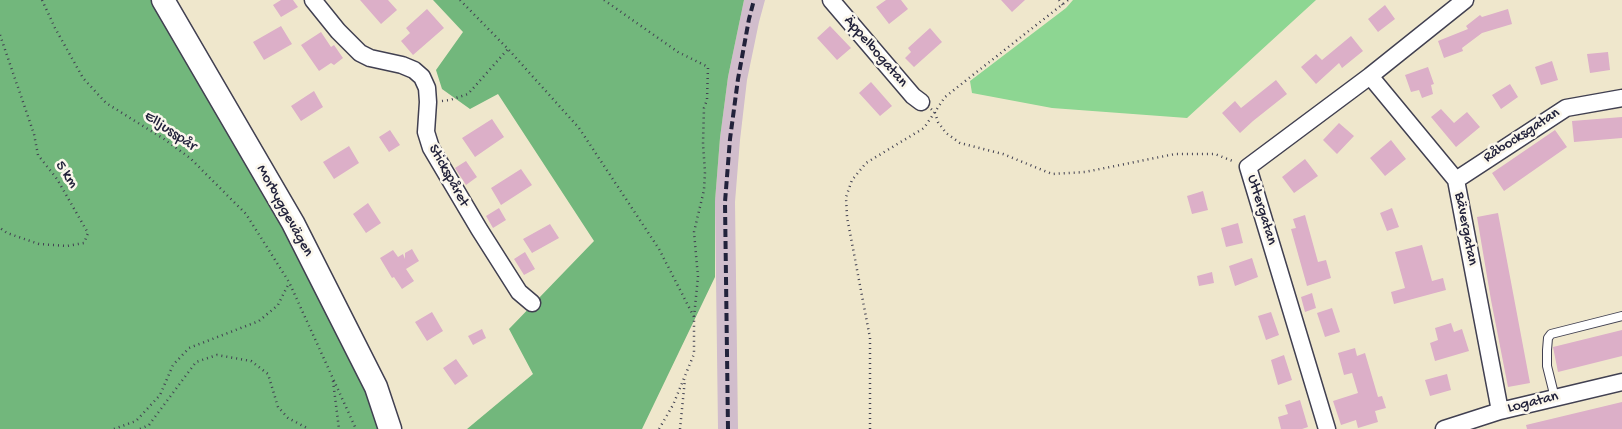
<!DOCTYPE html>
<meta charset="utf-8">
<style>
body{margin:0}
canvas{display:block;background:#efe7cc}
</style>
<canvas width="1622" height="429"></canvas>
<script>
const ctx = document.querySelector('canvas').getContext('2d');
ctx.lineJoin = 'round';
function fillPath(path, color) { ctx.fillStyle = color; ctx.fill(path, 'evenodd'); }
const toPath = rows => new Path2D(rows.map(r => 'M' + r).join(''));
function trace(path, color, width, dash) { ctx.strokeStyle = color; ctx.lineWidth = width; ctx.lineCap = dash ? 'butt' : 'round'; ctx.setLineDash(dash || []); ctx.stroke(path); }
function label(font, color, halo, rows, align = 'center') {
  ctx.font = font + ' "Gochi Hand",sans-serif'; ctx.lineWidth = 5; ctx.setLineDash([]); ctx.textBaseline = 'middle'; ctx.strokeStyle = halo; ctx.fillStyle = color; for (const [text, x, y, turn = 0] of rows) {
    ctx.save(); ctx.translate(x, y); ctx.rotate((+turn || 0) * Math.PI / 180); ctx.textAlign = isNaN(turn) ? turn : align; if (halo) ctx.strokeText(text, 0, 0); ctx.fillText(text, 0, 0); ctx.restore();
  }
}
fillPath(toPath([
 [744,0,765,0,759,22,747,80,740,140,735,202,738,429,718,429,715,201,720,138,728,77]
]), '#d1bdcc');
fillPath(toPath([
 [1073,0,1316,0,1187,118,1052,108,972,93,970,81,1066,8]
]), '#8dd692');
fillPath(toPath([
 [0,0,163,0,390,429,0,429],
 [433,0,744,0,728,77,720,138,715,201,715,277,642,429,467,429,533,374,509,329,594,241,498,94,470,109,442,89,436,70,463,32]
]), '#72b77c');
fillPath(toPath([
 [281,0,293,0,298,7,281,17,273,5],
 [360,0,388,0,397,10,381,24],
 [886,0,901,0,908,9,889,24,876,7],
 [1001,0,1025,0,1012,12],
 [1385,5,1395,19,1378,32,1368,19],
 [427,9,444,28,413,55,401,41,410,33,406,28],
 [1508,9,1512,24,1482,33,1462,48,1463,51,1444,58,1438,41,1468,29,1466,26,1480,15,1482,17],
 [281,26,292,44,264,60,253,42],
 [830,26,851,48,837,60,817,38],
 [930,28,942,42,914,67,905,58,911,52,908,48],
 [321,32,331,47,334,45,343,58,334,65,331,63,319,71,301,45],
 [1351,36,1363,51,1342,68,1339,63,1316,84,1301,67,1316,54,1322,60],
 [1608,52,1610,70,1590,73,1587,54],
 [1552,61,1558,80,1541,85,1535,67],
 [1428,67,1434,84,1431,85,1433,94,1422,98,1419,90,1411,92,1405,75],
 [1276,80,1287,94,1253,121,1240,133,1222,113,1235,101,1241,108],
 [871,82,892,106,880,116,859,93],
 [1510,84,1518,97,1501,109,1492,95],
 [314,91,323,107,301,121,291,106],
 [1441,109,1454,123,1467,112,1480,127,1456,147,1431,117],
 [1622,117,1622,138,1574,142,1572,121],
 [492,119,504,137,475,157,462,138],
 [1339,123,1354,136,1337,154,1323,140],
 [390,130,400,145,389,152,379,137],
 [1555,130,1567,147,1504,191,1492,173],
 [1391,140,1406,159,1385,176,1370,158],
 [349,146,359,163,334,179,323,162],
 [1305,159,1318,176,1294,193,1282,177],
 [466,161,477,177,466,185,455,168],
 [521,169,532,185,501,205,491,188],
 [1203,191,1208,210,1192,214,1187,196],
 [368,203,381,223,366,233,353,214],
 [499,208,506,220,493,228,486,216],
 [1392,208,1399,227,1387,231,1380,213],
 [1498,213,1530,383,1508,387,1491,300,1477,217],
 [1305,215,1318,262,1326,260,1331,278,1307,286,1291,229,1296,228,1293,219],
 [1238,223,1243,243,1226,247,1221,228],
 [550,224,559,238,532,253,523,239],
 [1422,245,1432,281,1443,278,1446,290,1394,304,1391,292,1405,288,1395,252],
 [412,249,419,261,406,269,414,281,402,289,394,277,392,278,380,258,393,250,398,257,403,254,405,259,405,253],
 [525,252,535,269,524,275,514,259],
 [1252,258,1258,277,1235,286,1229,266],
 [1212,272,1214,283,1199,286,1197,276],
 [1312,293,1316,308,1305,312,1301,297],
 [1332,308,1340,332,1325,337,1317,313],
 [432,312,443,331,427,341,415,322],
 [1271,312,1279,335,1266,340,1258,316],
 [1451,323,1454,332,1462,329,1469,351,1435,361,1430,343,1438,340,1435,328],
 [482,329,486,338,473,345,468,336],
 [1622,330,1622,356,1558,372,1553,347],
 [1355,348,1357,356,1365,353,1378,397,1382,396,1386,408,1375,411,1378,422,1358,428,1356,420,1341,425,1333,401,1358,393,1352,373,1344,375,1338,353],
 [1284,355,1292,380,1278,385,1271,360],
 [456,359,468,376,455,385,443,368],
 [1447,374,1451,390,1430,396,1425,380],
 [1300,400,1308,427,1302,429,1281,429,1278,417,1288,414,1285,405],
 [1622,402,1622,429,1527,429,1526,425]
]), '#dcafc8');
const lane = toPath([
 [1555,398,1547,366,1547,350,1548,338,1551,334,1622,316]
]);
const street = toPath([
 [313,0,338,31,360,53,370,58,402,65,414,70,422,77,427,88,428,102,426,132,431,148,479,229,519,292,532,303],
 [831,0,913,96,921,102],
 [1370,76,1456,180,1500,411],
 [1456,180,1566,108,1622,98],
 [1327,429,1248,167,1370,76,1465,0],
 [1444,429,1500,411,1622,382]
]);
const secondary = toPath([
 [163,0,293,223,376,387,390,429]
]);
trace(lane, '#414051', 10);
trace(street, '#414051', 19);
trace(secondary, '#414051', 25);
trace(toPath([
 [42,0,55,28,83,78,106,103,164,139,190,158,246,214,289,282,356,429],
 [460,0,508,49,579,128,659,249,694,317],
 [604,0,678,52,708,67,707,100,704,108,703,144,705,172,704,190,694,232,698,277,694,317,694,354,673,405,659,429],
 [1059,0,1063,5],
 [0,35,34,134,38,155,57,179,88,233,84,243,67,246,39,244,7,233,0,228],
 [442,101,450,100,468,94,508,49],
 [931,109,935,113,938,122,946,133,960,143,1003,154,1052,174,1085,172,1175,154,1215,154,1235,162],
 [333,381,339,429],
 [114,429,136,421,160,395,173,365,189,348,259,321,278,305,289,283],
 [140,429,149,425,196,362,217,355,251,361,268,374,278,407,288,418,309,429],
 [680,429,685,379],
 [870,429,870,338,847,217,846,197,852,180,866,163,924,128,945,97,1068,0]
]), '#414051', 2.5, [1, 4]);
trace(lane, '#fff', 8);
trace(street, '#fff', 16);
trace(secondary, '#fff', 22);
trace(toPath([
 [728,429,725,202,730,139,738,79,749,19,754,0]
]), '#22223b', 4, [8, 4]);
label('15px', '#22223b', '#fbf7ec', [
 ["Äppelbogatan",875,52,49],
 ["Elljusspår",170,132,34],
 ["Råbocksgatan",1522,136,-33],
 ["5 km",66,175,56],
 ["Stickspåret",448,176,61],
 ["Uttergatan",1261,210,73],
 ["Morbyggevägen",284,211,61],
 ["Bävergatan",1465,229,79],
 ["Logatan",1533,403,-14]
]);
</script>
